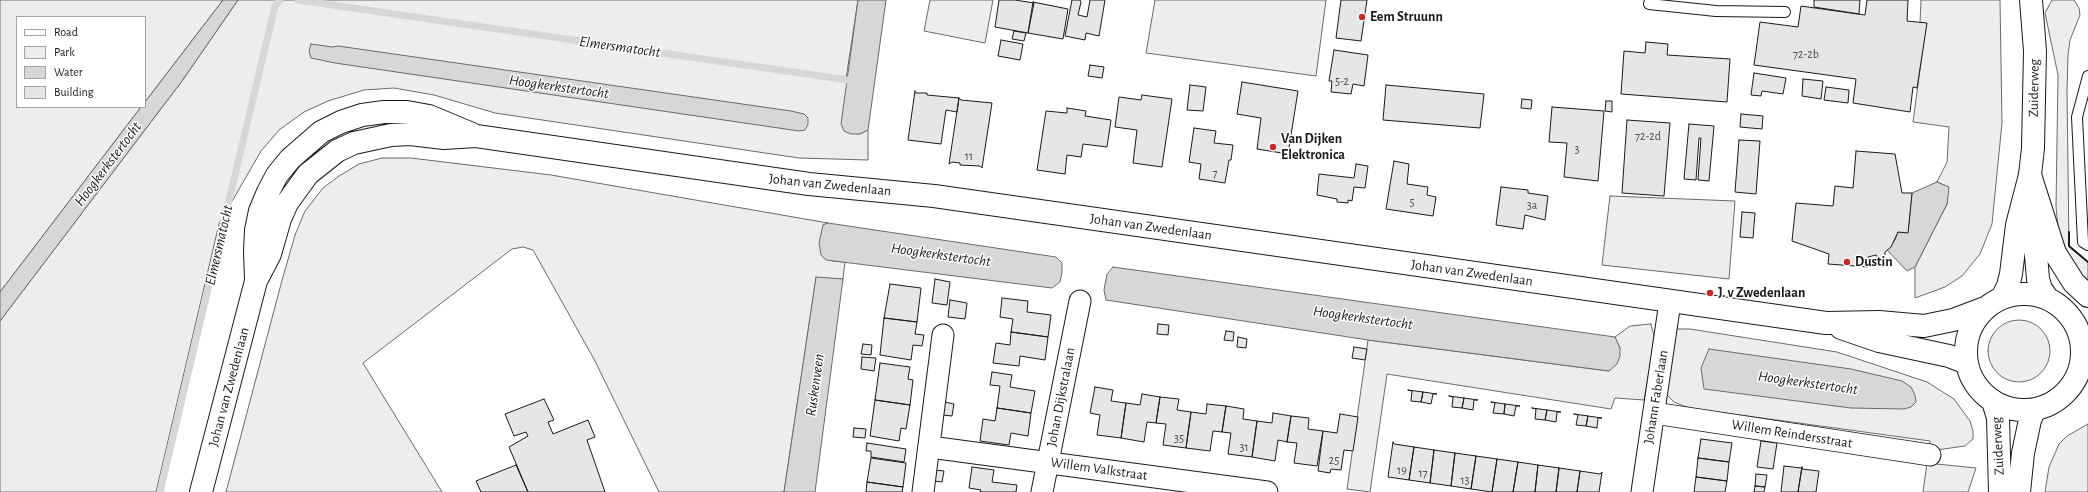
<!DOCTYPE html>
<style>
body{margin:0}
#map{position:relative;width:2088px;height:492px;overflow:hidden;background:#fff;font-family:"Alegreya Sans",sans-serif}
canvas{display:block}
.legend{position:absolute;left:16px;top:16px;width:130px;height:92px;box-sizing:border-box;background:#fff;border:1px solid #a3a3a3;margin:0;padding:5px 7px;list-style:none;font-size:12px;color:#1a1a1a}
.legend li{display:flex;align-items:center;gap:8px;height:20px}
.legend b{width:20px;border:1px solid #a3a3a3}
</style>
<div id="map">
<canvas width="2088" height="492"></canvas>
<ul class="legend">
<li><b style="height:5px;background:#fff"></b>Road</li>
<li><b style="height:11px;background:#ededed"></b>Park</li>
<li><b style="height:11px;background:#d7d7d7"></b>Water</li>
<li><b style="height:11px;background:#e6e6e6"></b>Building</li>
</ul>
</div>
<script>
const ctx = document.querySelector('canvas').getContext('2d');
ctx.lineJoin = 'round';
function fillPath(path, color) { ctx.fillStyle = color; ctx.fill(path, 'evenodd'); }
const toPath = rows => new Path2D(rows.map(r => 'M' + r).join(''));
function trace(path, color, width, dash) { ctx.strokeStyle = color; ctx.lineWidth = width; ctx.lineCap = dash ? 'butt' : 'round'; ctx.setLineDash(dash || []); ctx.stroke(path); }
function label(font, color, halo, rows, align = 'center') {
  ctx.font = font + ' "Alegreya Sans",sans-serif'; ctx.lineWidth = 3; ctx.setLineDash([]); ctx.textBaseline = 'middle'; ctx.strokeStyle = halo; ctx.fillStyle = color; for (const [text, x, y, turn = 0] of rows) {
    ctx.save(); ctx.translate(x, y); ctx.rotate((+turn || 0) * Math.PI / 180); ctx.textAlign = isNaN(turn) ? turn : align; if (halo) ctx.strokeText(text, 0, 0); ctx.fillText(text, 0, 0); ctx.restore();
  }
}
const green = toPath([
 [0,0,223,0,145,102,145,17,17,17,17,107,141,107,0,292,0,0],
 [238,0,858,0,846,79,860,134,868,130,868,160,799,158,495,113,434,95,394,88,364,90,328,101,304,112,279,130,261,151,219,224,156,492,0,492,0,321,182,81,238,0],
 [930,0,993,0,985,43,924,31,930,0],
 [1155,0,1326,0,1316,76,1146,53,1155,0],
 [1921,0,2000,0,2002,123,1992,224,1980,254,1962,276,1945,287,1915,298,1915,267,1947,204,1948,187,1937,182,1947,162,1949,127,1913,122,1926,25,1920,23,1921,0],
 [2052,0,2074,0,2079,8,2080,15,2070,40,2068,55,2067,92,2069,246,2088,262,2088,284,2071,264,2059,236,2056,207,2058,75,2045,13,2052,0],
 [382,158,411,158,551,175,828,223,823,225,832,261,845,262,843,279,816,278,784,492,659,492,595,361,533,250,523,247,512,249,363,363,442,492,226,492,281,284,295,235,305,211,323,188,339,176,359,164,382,158],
 [1610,196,1735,201,1729,279,1602,265,1610,196],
 '1988 351a31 31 0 1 1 62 0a31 31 0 1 1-62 0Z',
 [1651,324,1655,340,1644,400,1615,398,1611,409,1387,374,1370,492,1347,489,1368,340,1609,371,1620,348,1615,337,1630,326,1651,324],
 [1677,329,1690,329,1837,352,1927,382,1954,399,1970,421,1973,431,1973,439,1965,446,1929,451,1930,441,1689,408,1674,402,1666,394,1668,351,1677,329],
 [2088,424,2088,492,2045,492,2049,467,2059,444,2067,436,2088,424],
 [1927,463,1976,468,1968,492,1923,492,1927,463]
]);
fillPath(green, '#ededed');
trace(green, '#6a6a6a', 1);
const water = toPath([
 [223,0,238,0,182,81,0,321,0,292,141,107,145,107,145,102,223,0],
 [858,0,886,0,868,130,860,134,851,134,844,131,841,124,858,0],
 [311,44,332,47,338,46,791,111,804,114,808,118,808,124,805,130,799,131,335,63,311,58,309,51,311,44],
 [1937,182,1949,187,1947,204,1915,267,1907,271,1887,250,1895,240,1898,232,1908,232,1912,193,1937,182],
 [828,223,1056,257,1062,263,1062,272,1060,282,1052,288,826,260,821,255,819,243,823,225,828,223],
 [1113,267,1615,337,1620,348,1620,356,1617,364,1609,371,1368,340,1106,300,1104,290,1107,274,1113,267],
 [816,277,843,279,815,492,784,492,816,277],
 [1709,349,1851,369,1902,381,1911,387,1915,395,1916,402,1911,407,1904,409,1851,408,1704,389,1701,368,1709,349]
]);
fillPath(water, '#d7d7d7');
trace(water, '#6a6a6a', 1);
trace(toPath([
 [298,0,855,81],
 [160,492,275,6,280,0]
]), '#d7d7d7', 7);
const building = toPath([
 [999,0,1015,0,1034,3,1028,33,995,27,999,0],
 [1072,0,1080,0,1081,2,1078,15,1087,17,1090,0,1105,0,1099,36,1086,33,1085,40,1065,36,1072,0],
 [1341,0,1367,0,1361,41,1336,38,1341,0],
 [1814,0,1860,0,1859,14,1814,7,1814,0],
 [1867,0,1908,0,1907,21,1927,23,1917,88,1913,87,1910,112,1853,103,1856,79,1754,65,1760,22,1798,27,1801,6,1865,15,1867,0],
 [1033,2,1068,9,1063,39,1028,33,1033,2],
 [1014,31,1026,33,1024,41,1012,39,1014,31],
 [1001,40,1023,44,1020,60,998,56,1001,40],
 [1646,42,1668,44,1667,55,1730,59,1727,102,1621,94,1624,51,1645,53,1646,42],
 [1334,50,1368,55,1364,86,1353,84,1351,94,1331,92,1332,81,1329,81,1334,50],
 [1090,65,1104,67,1102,78,1088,76,1090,65],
 [1754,73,1786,78,1783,94,1762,91,1761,96,1751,95,1754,73],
 [1803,79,1823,81,1821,99,1802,96,1803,79],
 [1242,82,1298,91,1288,154,1257,149,1261,118,1237,114,1242,82],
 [1190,85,1206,87,1203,111,1187,110,1190,85],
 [1386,85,1484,94,1480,128,1383,120,1386,85],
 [1826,87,1849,90,1848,103,1824,100,1826,87],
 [915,91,916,93,927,93,927,95,959,98,957,112,946,110,941,144,908,140,915,91],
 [1142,95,1172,99,1162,167,1133,163,1137,130,1115,127,1119,97,1141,100,1142,95],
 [959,98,961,100,992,103,982,168,980,166,960,165,960,163,952,162,949,164,959,98],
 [1522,99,1532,100,1531,109,1521,108,1522,99],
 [1606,101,1612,101,1612,112,1605,111,1606,101],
 [1552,107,1604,111,1598,181,1564,177,1567,143,1549,142,1552,107],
 [1067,108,1086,111,1085,116,1111,120,1107,147,1083,144,1081,157,1067,155,1065,174,1037,170,1046,111,1067,113,1067,108],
 [1741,114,1763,116,1762,129,1740,127,1741,114],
 [1627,120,1670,123,1664,196,1622,193,1627,120],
 [1689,124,1714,126,1709,181,1698,180,1701,138,1699,138,1696,180,1684,179,1689,124],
 [1194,128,1216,131,1214,143,1233,145,1231,160,1229,160,1225,183,1199,179,1201,164,1189,162,1194,128],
 [1739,140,1760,141,1756,194,1735,192,1739,140],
 [1856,151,1895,154,1902,193,1912,193,1908,233,1898,232,1891,247,1885,252,1885,255,1878,258,1876,255,1868,257,1868,267,1828,264,1829,254,1792,241,1796,203,1833,206,1835,186,1853,188,1856,151],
 [1394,161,1409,164,1407,184,1428,187,1427,195,1436,197,1433,216,1386,209,1394,161],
 [1356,164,1368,166,1365,188,1354,187,1352,201,1348,200,1348,203,1337,202,1337,199,1317,195,1319,174,1354,178,1356,164],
 [1501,187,1528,190,1528,193,1548,196,1545,220,1525,215,1523,229,1496,225,1501,187],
 [1742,212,1755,213,1753,238,1740,237,1742,212],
 [935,279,950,282,947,305,932,303,935,279],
 [890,284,921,288,917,322,884,318,890,284],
 [1002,298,1028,301,1027,312,1051,315,1048,337,1011,332,1013,319,1000,317,1002,298],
 [950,300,967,303,965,319,948,317,950,300],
 [884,318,917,322,915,334,924,335,922,346,913,345,911,360,880,355,884,318],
 [1158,324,1169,325,1168,335,1157,334,1158,324],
 [1226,331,1234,332,1233,341,1224,340,1226,331],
 [1011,332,1048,337,1045,360,1020,356,1019,366,993,363,996,343,1010,345,1011,332],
 [1238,337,1247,339,1246,348,1237,347,1238,337],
 [863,344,872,345,871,355,861,354,863,344],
 [1354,347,1367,349,1365,360,1352,358,1354,347],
 [862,357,876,358,874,371,861,369,862,357],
 [880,363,910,367,908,379,913,380,910,405,875,400,880,363],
 [992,372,1012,375,1010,387,1035,391,1031,413,997,408,1000,386,990,385,992,372],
 [1095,387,1113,390,1111,401,1126,403,1121,438,1097,435,1100,415,1090,413,1095,387],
 [1408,390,1423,392,1421,402,1411,401,1412,391,1408,390],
 [1423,392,1437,394,1433,394,1431,404,1421,402,1423,392],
 [1142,394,1160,397,1156,423,1147,422,1144,442,1121,438,1126,403,1140,405,1142,394],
 [1449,396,1464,398,1462,408,1452,407,1453,397,1449,396],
 [1160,397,1179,399,1177,410,1191,412,1186,448,1163,445,1166,424,1156,423,1160,397],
 [1464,398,1478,400,1474,400,1473,410,1462,408,1464,398],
 [544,399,554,420,548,422,553,434,588,420,595,437,587,440,605,492,528,492,509,447,528,436,526,432,514,436,505,414,544,399],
 [875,400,910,405,906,429,901,428,899,441,870,436,875,400],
 [945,402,954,404,952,416,943,415,945,402],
 [1491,402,1505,404,1504,414,1493,413,1495,403,1491,402],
 [1207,404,1226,406,1222,432,1213,431,1210,451,1186,448,1191,412,1206,414,1207,404],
 [1505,404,1520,406,1516,406,1514,416,1504,414,1505,404],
 [1226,406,1244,409,1243,419,1257,421,1252,457,1228,454,1231,433,1222,432,1226,406],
 [997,408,1031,413,1028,436,1011,433,1009,445,980,441,983,419,995,421,997,408],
 [1532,408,1547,410,1545,420,1535,419,1536,409,1532,408],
 [1547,410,1561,412,1557,412,1556,422,1545,420,1547,410],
 [1273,413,1291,416,1287,442,1278,440,1275,461,1252,457,1257,421,1272,423,1273,413],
 [1340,414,1358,417,1353,451,1344,450,1341,470,1331,469,1330,473,1318,471,1323,431,1337,433,1340,414],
 [1574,414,1588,416,1586,426,1576,425,1578,415,1574,414],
 [1291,416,1309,418,1308,429,1323,431,1317,466,1294,463,1297,443,1287,442,1291,416],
 [1588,416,1602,418,1598,418,1597,428,1586,426,1588,416],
 [854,428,866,429,865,438,853,437,854,428],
 [1701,439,1732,443,1729,462,1698,458,1701,439],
 [1761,441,1777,443,1773,469,1757,467,1761,441],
 [1393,442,1394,444,1414,447,1409,480,1388,477,1393,442],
 [867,443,906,449,904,462,871,457,871,451,866,451,867,443],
 [1414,447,1434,450,1430,483,1409,480,1414,447],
 [1434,450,1455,453,1451,486,1430,483,1434,450],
 [1455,453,1476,456,1471,489,1451,486,1455,453],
 [1476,456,1497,459,1492,492,1471,489,1476,456],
 [871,458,906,463,903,487,867,482,871,458],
 [1698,458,1729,462,1727,481,1696,477,1698,458],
 [1497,459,1518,462,1513,492,1492,492,1497,459],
 [1518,462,1538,465,1535,492,1513,492,1518,462],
 [516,465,528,492,481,492,476,481,516,465],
 [1538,465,1559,468,1556,492,1535,492,1538,465],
 [1784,466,1801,468,1802,467,1798,492,1781,492,1784,466],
 [972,467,994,470,992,482,1017,485,1016,492,980,492,981,490,969,488,972,467],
 [1802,467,1802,469,1819,471,1816,492,1798,492,1802,467],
 [1559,468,1580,471,1577,492,1556,492,1559,468],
 [935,470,944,471,942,482,934,481,935,470],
 [1580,471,1600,474,1602,472,1599,492,1577,492,1580,471],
 [1756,474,1767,475,1765,487,1755,486,1756,474],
 [1696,477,1727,481,1725,492,1694,492,1696,477],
 [867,482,903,487,902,492,866,492,867,482],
 [1755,486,1765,487,1764,492,1754,492,1755,486]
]);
fillPath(building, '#e6e6e6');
trace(building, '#1a1a1a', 1);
const lane = toPath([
 [1650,0,1649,4,1716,11,1785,12],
 [2088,76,2077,117,2083,242,2088,245]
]);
const street = toPath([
 [1654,413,1930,455],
 [930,447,1267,492],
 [923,492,943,335],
 [1042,492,1080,301],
 [1642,492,1670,302]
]);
const secondary = toPath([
 [2031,195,2038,279,2041,289,2048,299],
 [256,280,255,251,256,230,260,211,268,192,277,175,290,159,321,132,341,122,362,115,384,112,407,112,429,116,472,134],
 '1966 352a58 58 0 1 1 116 0a58 58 0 1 1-116 0Z',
 [2002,298,2008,286,2011,274,2017,225,2030,175,2033,148,2035,51,2031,0],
 [1841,328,1879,341,1949,356,1967,363],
 [1993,401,1998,418,2000,492],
 [201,492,256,281,270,254,280,219,287,203,308,174,337,151,354,143,391,135,410,134,444,138,476,136,809,184,934,196,1826,323,1879,322,1924,326,1953,320,1985,308],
 [2019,492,2023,453,2030,420,2035,409]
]);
const highway = toPath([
 [2030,175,2055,253,2074,283,2088,296]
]);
trace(lane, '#1a1a1a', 12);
trace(street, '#1a1a1a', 23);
trace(secondary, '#1a1a1a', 24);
trace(highway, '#1a1a1a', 24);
trace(lane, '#fff', 10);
trace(street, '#fff', 21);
trace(secondary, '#fff', 22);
trace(highway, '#fff', 22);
trace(toPath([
 [2069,232,2069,246,2088,262]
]), '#1a1a1a', 2);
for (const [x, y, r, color] of [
 [1362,17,4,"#c62828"],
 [1273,147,4,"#c62828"],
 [1847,262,4,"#c62828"],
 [1710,293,4,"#c62828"]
]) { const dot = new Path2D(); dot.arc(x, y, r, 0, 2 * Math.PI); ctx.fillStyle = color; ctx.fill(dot); trace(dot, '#fff', 1.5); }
label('12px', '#4d4d4d', null, [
 ["72-2b",1806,54],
 ["5-2",1342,81],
 ["72-2d",1648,136],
 ["3",1577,149],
 ["11",969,156],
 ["7",1215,173],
 ["5",1412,202],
 ["3a",1532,205],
 ["35",1179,438],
 ["31",1244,447],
 ["25",1334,460],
 ["19",1402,470],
 ["17",1423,473],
 ["13",1465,480]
]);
label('bold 14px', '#1a1a1a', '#fff', [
 ["Eem Struunn",1370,17],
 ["Van Dijken",1281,139],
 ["Elektronica",1281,155],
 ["Dustin",1855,262],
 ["J. v Zwedenlaan",1718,293]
], 'left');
label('14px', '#1a1a1a', '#fff', [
 ["Zuiderweg",2034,88,-89],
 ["Johan van Zwedenlaan",830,185,6],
 ["Johan van Zwedenlaan",1151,227,8],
 ["Johan van Zwedenlaan",1472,273,8],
 ["Johan van Zwedenlaan",229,387,-75],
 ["Johan Dijkstralaan",1061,397,-79],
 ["Johann Faberlaan",1656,397,-81],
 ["Willem Reindersstraat",1792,434,9],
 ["Zuiderweg",1998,446,-93],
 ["Willem Valkstraat",1099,469,8]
]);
label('italic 15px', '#1a1a1a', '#fff', [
 ["Elmersmatocht",620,47,8],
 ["Hoogkerkstertocht",559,87,8],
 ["Hoogkerkstertocht",108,164,-53],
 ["Elmersmatocht",219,245,-77],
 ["Hoogkerkstertocht",941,255,8],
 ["Hoogkerkstertocht",1363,318,8],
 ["Hoogkerkstertocht",1808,383,8],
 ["Ruskenveen",815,385,-82]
]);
</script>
